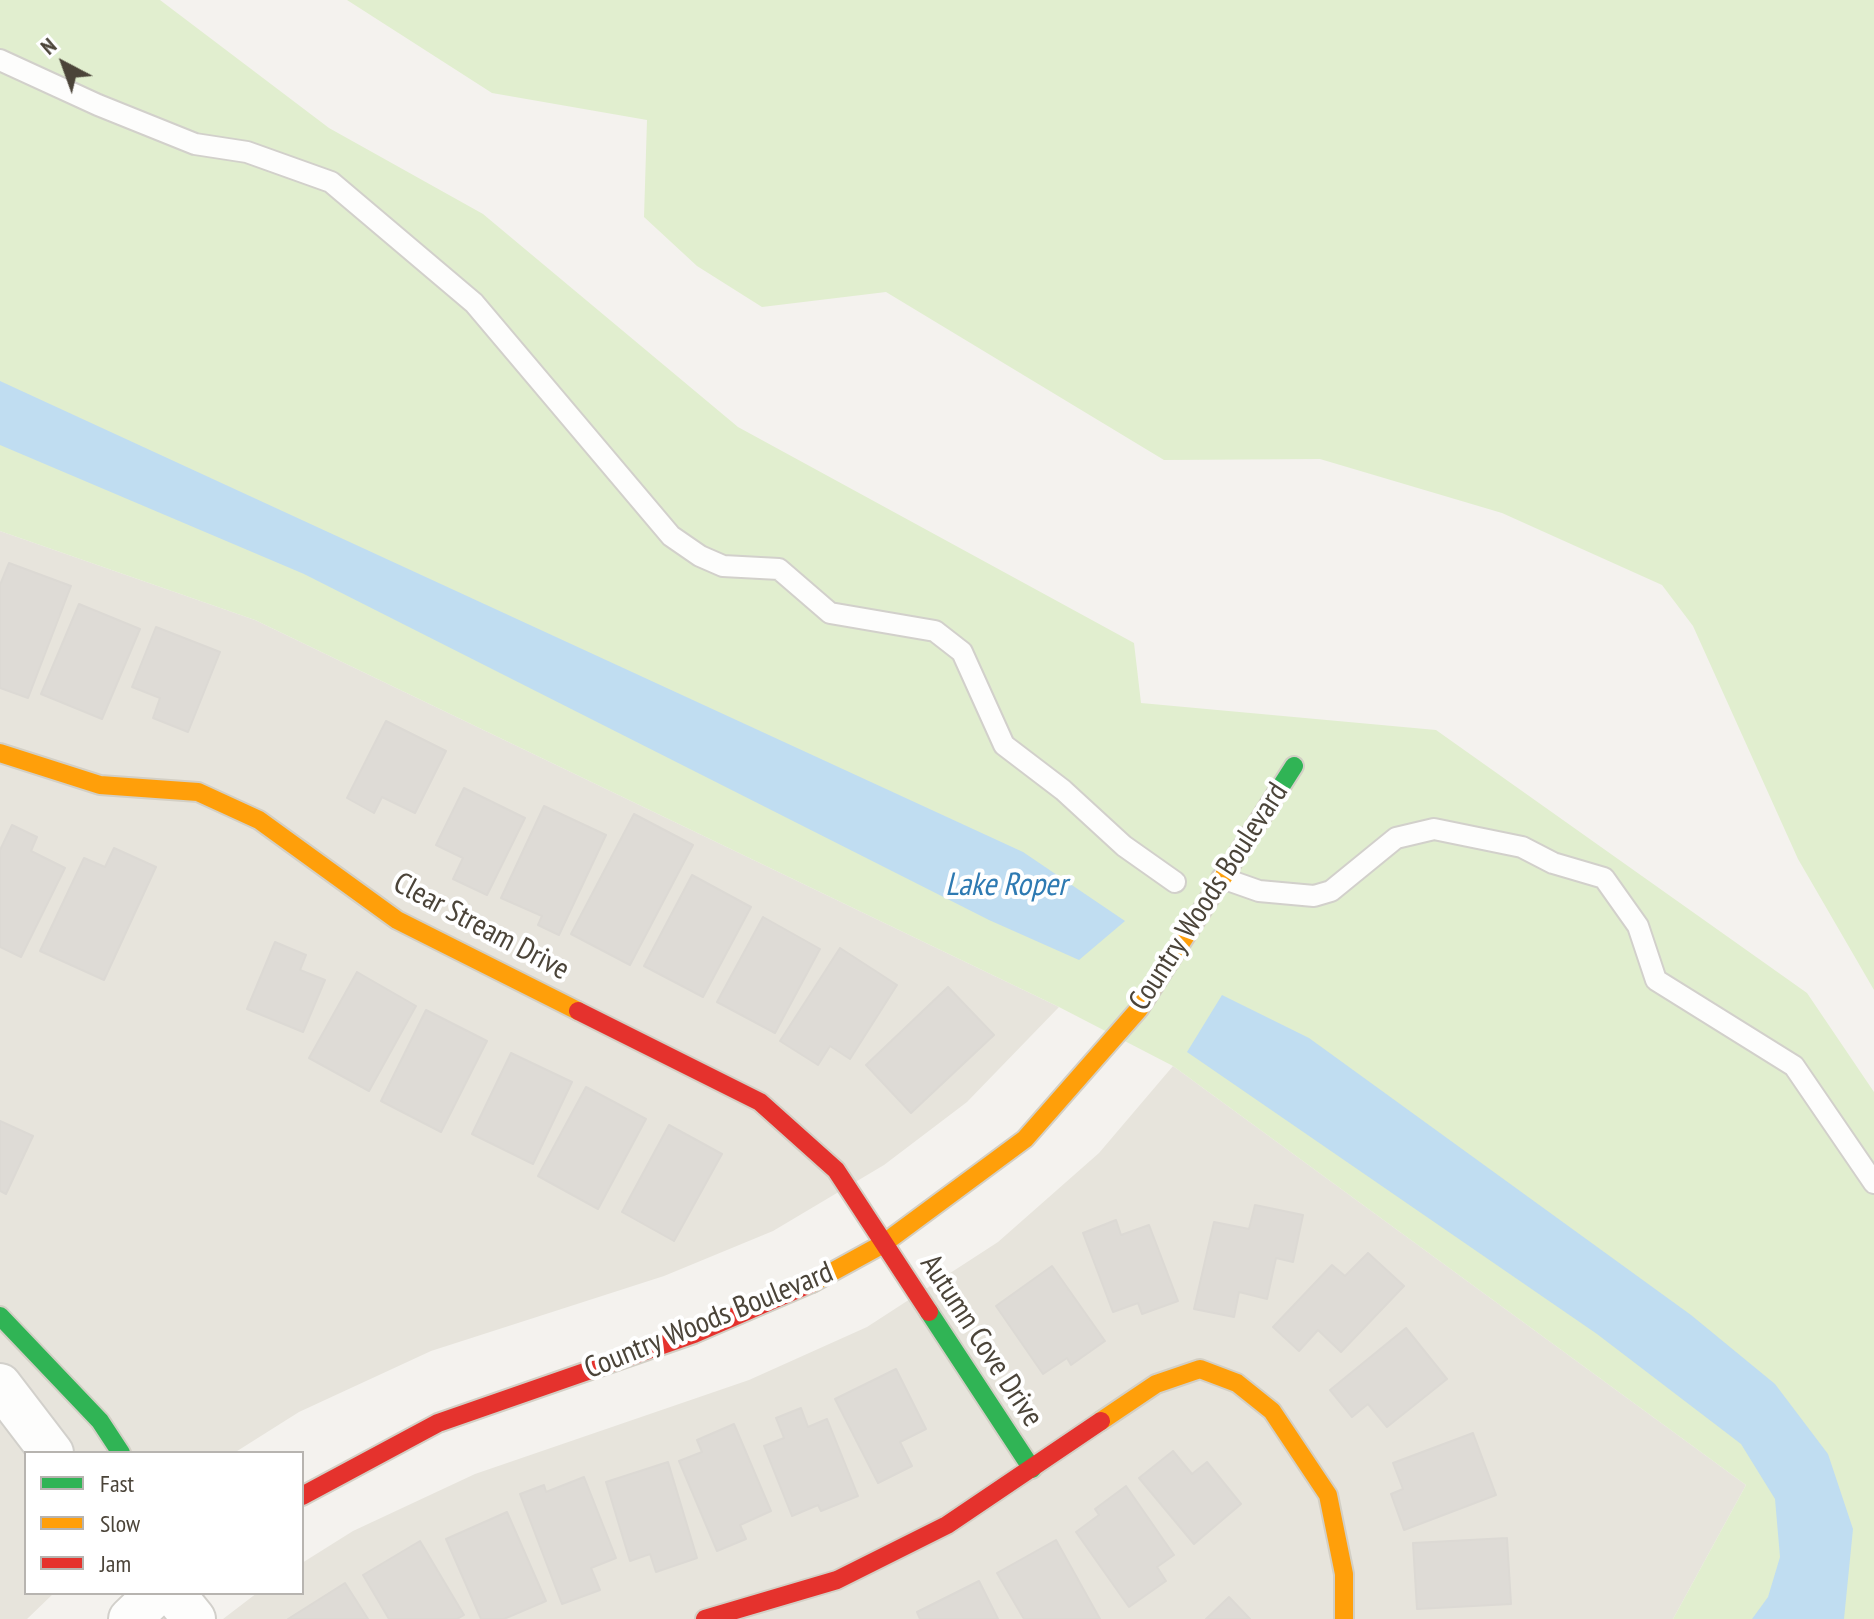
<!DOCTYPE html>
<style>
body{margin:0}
#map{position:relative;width:1874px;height:1619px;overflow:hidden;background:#f4f2ee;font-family:"PT Sans Narrow",sans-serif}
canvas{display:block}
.legend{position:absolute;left:24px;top:1451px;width:280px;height:144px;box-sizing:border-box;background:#fff;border:2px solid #b7b4b0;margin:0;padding:10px 14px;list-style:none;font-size:24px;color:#4b4439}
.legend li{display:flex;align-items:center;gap:16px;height:40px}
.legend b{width:40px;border:2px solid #b7b4b0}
.north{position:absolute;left:24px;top:24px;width:80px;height:80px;-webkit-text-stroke:6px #fff;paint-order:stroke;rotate:319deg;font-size:22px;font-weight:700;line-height:32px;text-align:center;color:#4b4439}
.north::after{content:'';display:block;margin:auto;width:28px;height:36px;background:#4b4439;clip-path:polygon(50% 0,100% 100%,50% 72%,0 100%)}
</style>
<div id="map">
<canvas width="1874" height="1619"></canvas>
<ul class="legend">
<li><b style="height:10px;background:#30b455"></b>Fast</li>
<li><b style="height:10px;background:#ff9f0a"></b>Slow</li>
<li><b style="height:10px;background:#e5322d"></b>Jam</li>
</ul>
<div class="north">N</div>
</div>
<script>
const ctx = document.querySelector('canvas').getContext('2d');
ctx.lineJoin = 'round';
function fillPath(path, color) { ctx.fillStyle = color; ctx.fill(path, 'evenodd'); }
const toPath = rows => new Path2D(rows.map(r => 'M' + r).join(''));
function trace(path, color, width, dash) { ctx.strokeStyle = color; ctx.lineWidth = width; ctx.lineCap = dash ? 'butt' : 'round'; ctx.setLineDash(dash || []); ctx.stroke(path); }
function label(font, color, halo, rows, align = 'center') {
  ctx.font = font + ' "PT Sans Narrow",sans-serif'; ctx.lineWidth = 8; ctx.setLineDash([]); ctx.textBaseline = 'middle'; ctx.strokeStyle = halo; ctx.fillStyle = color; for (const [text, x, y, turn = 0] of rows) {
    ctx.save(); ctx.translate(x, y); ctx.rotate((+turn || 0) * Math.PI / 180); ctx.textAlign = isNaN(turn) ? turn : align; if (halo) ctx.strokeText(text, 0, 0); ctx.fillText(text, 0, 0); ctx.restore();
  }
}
fillPath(toPath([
 [0,531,255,620,1059,1007,967,1102,884,1165,773,1231,664,1276,431,1351,299,1412,234,1453,26,1453,26,1593,54,1593,27,1619,0,1619],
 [1173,1066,1746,1485,1673,1619,223,1619,257,1593,302,1593,302,1563,353,1531,475,1474,749,1380,867,1327,998,1242,1099,1153]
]), '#e7e4dc');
fillPath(toPath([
 [0,0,160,0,329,128,483,214,738,427,1134,643,1141,703,1436,730,1807,993,1874,1092,1874,1619,1673,1619,1746,1485,1173,1066,1059,1007,255,620,0,531],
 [347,0,1874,0,1874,990,1798,859,1693,626,1662,585,1502,513,1320,459,1164,460,886,292,762,307,697,266,644,217,647,120,492,93]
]), '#e1eecf');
fillPath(toPath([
 [0,381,1023,852,1125,921,1079,960,989,920,304,574,0,445],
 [1222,995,1309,1038,1691,1315,1775,1384,1828,1454,1853,1529,1844,1619,1752,1619,1768,1597,1780,1557,1775,1499,1741,1444,1597,1334,1187,1052]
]), '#c0ddf1');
const building = toPath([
 [9,563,71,586,28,698,0,688,0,585,9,563],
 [79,604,140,629,102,719,41,694,79,604],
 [156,627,220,652,188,732,153,718,160,698,132,687,156,627],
 [386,721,446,751,415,813,382,797,374,813,347,798,386,721],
 [464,788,525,818,487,895,453,879,463,858,436,845,464,788],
 [544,806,606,835,559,935,538,925,542,916,501,898,544,806],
 [634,814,693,845,630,965,571,934,634,814],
 [12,825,37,837,31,851,65,868,21,957,0,947,0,850,12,825],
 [114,848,156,867,104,980,40,951,84,858,105,867,114,848],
 [692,875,751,907,703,997,644,966,692,875],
 [763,917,820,949,775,1033,717,1002,763,917],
 [275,942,306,955,300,970,325,980,303,1032,247,1009,275,942],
 [840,948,897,985,850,1059,830,1046,818,1065,780,1041,840,948],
 [357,972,416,1006,369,1091,309,1058,357,972],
 [948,987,994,1035,911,1113,866,1065,948,987],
 [426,1010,487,1041,441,1132,381,1101,426,1010],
 [511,1053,572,1082,533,1164,472,1134,511,1053],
 [586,1087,646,1119,598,1209,538,1176,586,1087],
 [0,1121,33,1136,6,1194,0,1191,0,1121],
 [669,1125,722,1154,674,1241,622,1212,669,1125],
 [1255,1205,1303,1215,1293,1262,1276,1258,1267,1299,1239,1292,1234,1317,1194,1309,1214,1222,1249,1229,1255,1205],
 [1116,1220,1121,1235,1149,1225,1178,1301,1142,1314,1138,1303,1113,1312,1083,1233,1116,1220],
 [1368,1253,1404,1286,1341,1352,1318,1330,1299,1351,1273,1327,1332,1265,1345,1276,1368,1253],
 [1052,1266,1105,1341,1071,1365,1067,1358,1043,1374,996,1306,1052,1266],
 [1406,1328,1447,1379,1387,1427,1368,1404,1352,1417,1330,1390,1406,1328],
 [896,1369,926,1429,900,1442,912,1466,878,1483,835,1399,896,1369],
 [801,1408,808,1427,827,1419,858,1496,821,1511,818,1505,792,1516,764,1446,784,1438,776,1418,801,1408],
 [734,1424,771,1511,740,1525,746,1539,717,1551,679,1461,702,1452,697,1440,734,1424],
 [1473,1433,1496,1495,1404,1530,1391,1494,1403,1489,1393,1463,1473,1433],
 [1173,1451,1192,1474,1207,1462,1241,1504,1194,1544,1139,1478,1173,1451],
 [668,1462,697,1558,656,1572,650,1554,630,1561,606,1482,668,1462],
 [584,1477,616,1558,591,1568,600,1590,562,1604,520,1494,544,1485,546,1492,584,1477],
 [1126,1486,1174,1555,1157,1567,1166,1581,1129,1607,1076,1532,1099,1515,1095,1509,1126,1486],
 [507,1512,546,1601,504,1619,481,1619,446,1539,507,1512],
 [1507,1538,1511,1604,1417,1609,1413,1543,1507,1538],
 [1056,1540,1100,1619,1024,1619,997,1573,1056,1540],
 [420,1541,464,1615,457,1619,389,1619,363,1575,420,1541],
 [979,1581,998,1619,920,1619,917,1612,979,1581],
 [345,1583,368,1619,288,1619,345,1583],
 [1229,1597,1250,1619,1206,1619,1229,1597]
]);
fillPath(building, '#dedbd6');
trace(building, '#dcd9d4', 2);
const lane = toPath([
 [0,60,98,105,195,144,247,152,331,182,474,303,671,536,700,556,723,566,779,569,830,613,935,631,962,652,1004,745,1063,790,1124,846,1175,882],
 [1222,878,1259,891,1314,896,1331,891,1396,838,1434,829,1522,847,1553,863,1604,878,1638,926,1656,980,1794,1066,1874,1183]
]);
const street = toPath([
 [0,1385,52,1453],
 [173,1593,194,1619],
 [130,1619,157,1593]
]);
const fast = toPath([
 [1225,874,1294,766],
 [929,1312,1032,1469],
 [0,1316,100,1421,121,1453]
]);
const slow = toPath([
 [0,753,100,785,198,792,259,820,397,920,578,1011],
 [812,1283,883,1244,1025,1139,1139,1009,1225,874],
 [1101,1421,1156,1384,1200,1369,1237,1383,1272,1411,1328,1495,1344,1574,1344,1619]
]);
const jam = toPath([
 [578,1011,760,1102,836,1170,929,1312],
 [302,1496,438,1423,694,1334,812,1283],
 [705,1619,837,1580,947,1525,1101,1421]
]);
trace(lane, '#d2d0cb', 24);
trace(street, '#d2d0cb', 46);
trace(fast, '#d3cfc5', 22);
trace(slow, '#d3cfc5', 22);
trace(jam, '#d3cfc5', 22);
trace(lane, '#fdfdfc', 20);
trace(street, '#fdfdfc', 42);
trace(fast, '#30b455', 18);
trace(slow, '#ff9f0a', 18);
trace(jam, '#e5322d', 18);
label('30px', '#4b4439', '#fff', [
 ["Country Woods Boulevard",1209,897,-57],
 ["Clear Stream Drive",481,927,28],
 ["Country Woods Boulevard",709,1321,-22],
 ["Autumn Cove Drive",981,1341,57]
]);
label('italic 32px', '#2e7ab2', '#fff', [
 ["Lake Roper",1006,886]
]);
</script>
